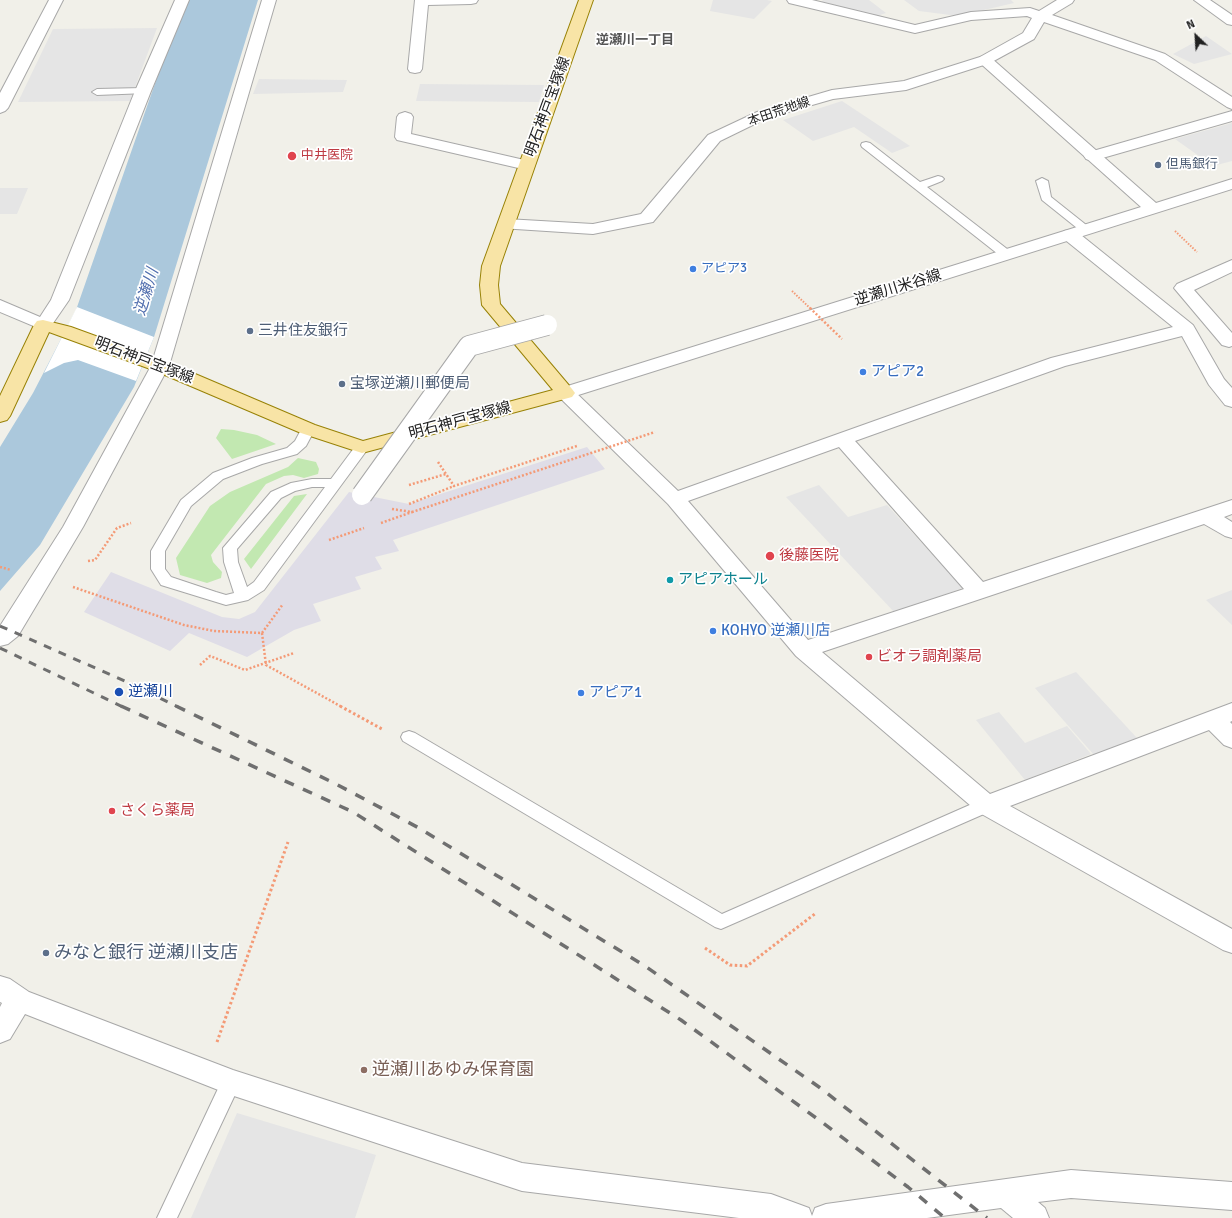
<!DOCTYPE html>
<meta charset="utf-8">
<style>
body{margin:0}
#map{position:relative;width:1232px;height:1218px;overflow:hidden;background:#f1f0e9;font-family:Signika,sans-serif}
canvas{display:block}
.north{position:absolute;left:1176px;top:16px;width:40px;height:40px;-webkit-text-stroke:3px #fff;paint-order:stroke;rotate:335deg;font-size:11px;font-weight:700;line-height:16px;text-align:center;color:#212121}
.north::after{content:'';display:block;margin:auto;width:14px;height:18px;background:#212121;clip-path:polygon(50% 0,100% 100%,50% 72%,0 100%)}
</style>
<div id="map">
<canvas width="1232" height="1218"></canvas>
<div class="north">N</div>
</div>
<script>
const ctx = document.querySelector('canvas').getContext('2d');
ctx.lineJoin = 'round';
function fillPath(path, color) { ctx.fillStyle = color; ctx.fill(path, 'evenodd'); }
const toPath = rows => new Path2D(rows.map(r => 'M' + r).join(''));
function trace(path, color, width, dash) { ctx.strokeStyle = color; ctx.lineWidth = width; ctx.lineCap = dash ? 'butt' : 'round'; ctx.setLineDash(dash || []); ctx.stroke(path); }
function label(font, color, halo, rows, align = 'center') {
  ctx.font = font + ' Signika,"Noto Sans JP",sans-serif'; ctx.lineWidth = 3.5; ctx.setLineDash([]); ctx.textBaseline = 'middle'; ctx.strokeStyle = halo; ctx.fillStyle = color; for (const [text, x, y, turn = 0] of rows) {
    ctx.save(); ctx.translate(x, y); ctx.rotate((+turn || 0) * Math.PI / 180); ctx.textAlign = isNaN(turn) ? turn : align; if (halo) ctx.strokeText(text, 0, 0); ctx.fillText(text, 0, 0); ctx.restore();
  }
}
fillPath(toPath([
 [221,429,234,430,257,435,276,444,232,459,216,438],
 [298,458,316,462,319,469,318,474,304,478,293,475,284,476,266,484,211,555,213,562,222,572,221,578,207,583,180,575,176,558,210,506,230,492,288,467],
 [307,494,251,569,244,559,294,496]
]), '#c2e8b1');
fillPath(toPath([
 [713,0,767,0,772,1,754,19,710,11],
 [823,0,869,0,886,13,877,16,821,2],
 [904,0,1011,0,1014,3,958,16,919,11],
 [157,28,130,101,18,102,53,29],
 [1206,36,1232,54,1194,64,1173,54],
 [259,79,347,80,343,92,253,94],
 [420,84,544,85,539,102,416,101],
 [842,101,910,146,892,153,854,127,813,141,783,120],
 [1232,123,1232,161,1213,166,1175,139],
 [0,188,28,188,17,214,0,214],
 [819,485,848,517,887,505,963,588,895,613,786,497],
 [1232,590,1232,625,1206,600],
 [1076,672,1137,738,1094,755,1035,688],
 [999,712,1025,743,1067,726,1091,754,1025,780,976,720],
 [237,1113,376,1155,355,1218,191,1218]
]), '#e5e5e5');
fillPath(toPath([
 [587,447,605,469,393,540,399,551,375,557,382,569,355,577,361,589,313,604,321,621,294,630,247,657,189,633,170,651,84,612,111,572,222,617,239,619,255,612,349,492,409,504]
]), '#dfdde7');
fillPath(toPath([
 [189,0,258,0,154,337,134,387,40,545,0,591,0,447,33,393,76,310,167,49]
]), '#abc8dc');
fillPath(toPath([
 [77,307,154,337,136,381,78,360,64,363,44,373]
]), '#fff');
const service = toPath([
 [143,88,147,89,148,91,147,93,97,95,92,92,97,89,143,88],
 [866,142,870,143,920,182,938,176,942,177,944,179,942,181,927,187,1011,252,1013,255,1011,258,1003,258,862,147,861,145,862,143,866,142],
 [1042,178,1048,181,1051,197,1090,228,1092,230,1090,232,1082,232,1042,200,1036,181,1042,178],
 [308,425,313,426,315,429,306,446,297,454,262,464,223,479,191,506,165,551,165,569,171,577,216,592,226,595,234,593,224,562,223,548,271,492,291,483,312,479,331,479,357,444,362,443,367,444,369,447,367,450,264,590,248,600,226,605,161,585,151,569,151,551,181,500,213,473,252,458,287,448,295,441,303,426,308,425],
 [312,487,325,487,254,582,247,587,238,562,237,549,281,498,295,491,312,487],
 [409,731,415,733,722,914,981,800,987,799,993,800,995,805,993,810,721,929,715,927,403,741,401,737,403,733,409,731],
 [231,1073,238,1076,241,1082,177,1218,157,1218,224,1076,231,1073]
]);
const minor = toPath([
 [49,0,63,0,8,108,5,111,0,113,0,93,49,0],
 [175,0,189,0,151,91,69,300,49,329,43,330,0,312,0,300,40,317,51,300,135,91,175,0],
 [262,0,276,0,169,366,83,527,18,636,8,644,0,646,0,626,63,527,151,366,262,0],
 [415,0,478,0,476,3,471,4,428,5,422,69,420,72,415,73,410,72,408,69,415,0],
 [787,0,812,0,915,25,971,12,1030,8,1039,11,1057,0,1074,0,1072,3,1052,15,1165,54,1232,97,1232,109,1227,107,1155,60,1044,22,1034,39,990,63,906,90,833,99,767,118,720,141,653,222,593,234,500,228,498,224,500,220,506,219,593,224,641,214,708,135,757,112,832,90,904,81,980,57,1023,33,1032,18,1027,16,971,20,915,33,789,3,787,0],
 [1194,0,1210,0,1232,15,1232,25,1227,24,1194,0],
 [1232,111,1232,121,1092,161,1086,159,1084,156,1086,153,1232,111],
 [405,112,411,114,413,117,411,134,533,162,535,165,533,168,527,170,397,140,395,137,397,117,399,114,405,112],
 [1070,230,1076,231,1193,325,1224,379,1232,388,1232,407,1225,405,1209,385,1182,336,1065,366,855,441,983,582,1232,500,1232,514,1224,517,1232,522,1232,538,1225,536,1204,524,822,652,990,794,1232,703,1232,721,1230,722,1232,724,1232,748,1224,745,1209,730,1010,806,1232,929,1232,953,1223,950,978,812,796,656,668,504,555,393,558,389,565,387,572,389,678,491,1051,358,1173,327,1064,239,1061,235,1064,231,1070,230],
 [839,447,964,589,808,640,688,501,839,447],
 [1232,260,1232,272,1194,290,1232,333,1232,346,1229,347,1222,345,1174,288,1177,284,1232,260],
 [0,976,10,979,29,992,233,1070,522,1163,771,1194,809,1208,812,1216,815,1208,826,1204,1071,1170,1232,1182,1232,1210,1071,1198,1038,1202,1045,1208,1049,1218,1013,1218,1001,1208,927,1218,739,1218,522,1191,231,1095,25,1014,10,1039,0,1043,0,1007,2,1003,0,1002,0,976]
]);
const tertiary = toPath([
 [985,56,990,57,1156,203,1232,179,1232,189,572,397,565,399,558,397,555,393,558,389,1141,207,980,63,978,60,980,57,985,56]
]);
const primary = toPath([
 [579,0,593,0,500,266,498,285,500,304,572,389,575,393,572,397,362,453,301,433,153,370,49,332,10,416,7,420,0,422,0,396,34,325,37,321,43,320,71,327,167,362,315,425,363,441,553,390,482,305,480,285,482,266,579,0]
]);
trace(service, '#a8a8a8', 2);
trace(minor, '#a8a8a8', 2);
trace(tertiary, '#a8a8a8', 2);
trace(primary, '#988206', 2);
trace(toPath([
 [1175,231,1197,252]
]), '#f49a76', 2, [1.5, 1.5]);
trace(toPath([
 [438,462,454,486,577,446],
 [409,485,446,474],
 [409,504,454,486],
 [381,523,412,512],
 [329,540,364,528],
 [88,561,95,560,117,528,131,523],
 [0,567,11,570],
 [73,587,184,625,214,631,262,633,283,604],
 [262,633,266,665,342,707]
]), '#f49a76', 2.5, [2, 2]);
trace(toPath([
 [340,706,382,729],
 [705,948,730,965,747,966,816,913],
 [217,1042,288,842]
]), '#f49a76', 3, [2.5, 2.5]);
fillPath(service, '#fff');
fillPath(minor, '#fff');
fillPath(tertiary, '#fff');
fillPath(primary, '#f8e4a6');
trace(toPath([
 [0,626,127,682,178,707],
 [0,648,123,707]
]), '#6f6f6f', 3, [8, 8]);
trace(toPath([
 [121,706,353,812,681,1020,823,1123,908,1187,945,1218],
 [176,706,334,783,419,828,645,966,819,1087,987,1218]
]), '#6f6f6f', 3.5, [10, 10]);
const pedestrianBridge = toPath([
 [362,495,469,346,547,325]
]);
trace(pedestrianBridge, '#a8a8a8', 22, []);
trace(toPath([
 [792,291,811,309]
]), '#f49a76', 2, [1.5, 1.5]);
trace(toPath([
 [810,308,842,339],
 [392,509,412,512,655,432],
 [200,665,210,656,245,670,294,653]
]), '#f49a76', 2.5, [2, 2]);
trace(pedestrianBridge, '#fff', 20);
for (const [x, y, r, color] of [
 [292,156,5,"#e0444e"],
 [1158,165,4,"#5c6f8a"],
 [693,269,4,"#3f7fe0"],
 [250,331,4,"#5c6f8a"],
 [863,372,4,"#3f7fe0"],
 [342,384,4,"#5c6f8a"],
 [770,556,5,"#e0444e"],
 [670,580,4,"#0f9aa8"],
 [713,631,4,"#3f7fe0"],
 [869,657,4,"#e0444e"],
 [119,692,5,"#1a4fb4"],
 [581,693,4,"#3f7fe0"],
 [112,811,4,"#e0444e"],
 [46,953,4,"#5c6f8a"],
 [364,1070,4,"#8d6e63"]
]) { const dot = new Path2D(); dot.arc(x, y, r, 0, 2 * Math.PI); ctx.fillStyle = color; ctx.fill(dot); trace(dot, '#fff', 1.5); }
label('bold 13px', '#545454', '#fff', [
 ["逆瀬川一丁目",635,41]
]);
label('13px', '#212121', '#fff', [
 ["本田荒地線",779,112,-19]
]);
label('13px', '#be3a42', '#fff', [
 ["中井医院",301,156]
], 'left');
label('13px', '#4e5e75', '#fff', [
 ["但馬銀行",1166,165]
], 'left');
label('13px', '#366cbe', '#fff', [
 ["アピア3",701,269]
], 'left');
label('15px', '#212121', '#fff', [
 ["明石神戸宝塚線",548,107,-70],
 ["逆瀬川米谷線",898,288,-17],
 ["明石神戸宝塚線",144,361,21],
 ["明石神戸宝塚線",460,421,-15]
]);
label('15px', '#4e5e75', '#fff', [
 ["三井住友銀行",258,331],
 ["宝塚逆瀬川郵便局",350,384]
], 'left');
label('15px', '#366cbe', '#fff', [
 ["アピア2",871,372],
 ["KOHYO 逆瀬川店",721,631],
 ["アピア1",589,693]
], 'left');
label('15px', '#be3a42', '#fff', [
 ["後藤医院",779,556],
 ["ビオラ調剤薬局",877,657],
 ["さくら薬局",120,811]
], 'left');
label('15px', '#0d838f', '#fff', [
 ["アピアホール",678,580]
], 'left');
label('15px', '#164399', '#fff', [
 ["逆瀬川",128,692]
], 'left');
label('italic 16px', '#506eae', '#fff', [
 ["逆瀬川",147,292,-73]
]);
label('18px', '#4e5e75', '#fff', [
 ["みなと銀行 逆瀬川支店",54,953]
], 'left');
label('18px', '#785e54', '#fff', [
 ["逆瀬川あゆみ保育園",372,1070]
], 'left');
</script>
